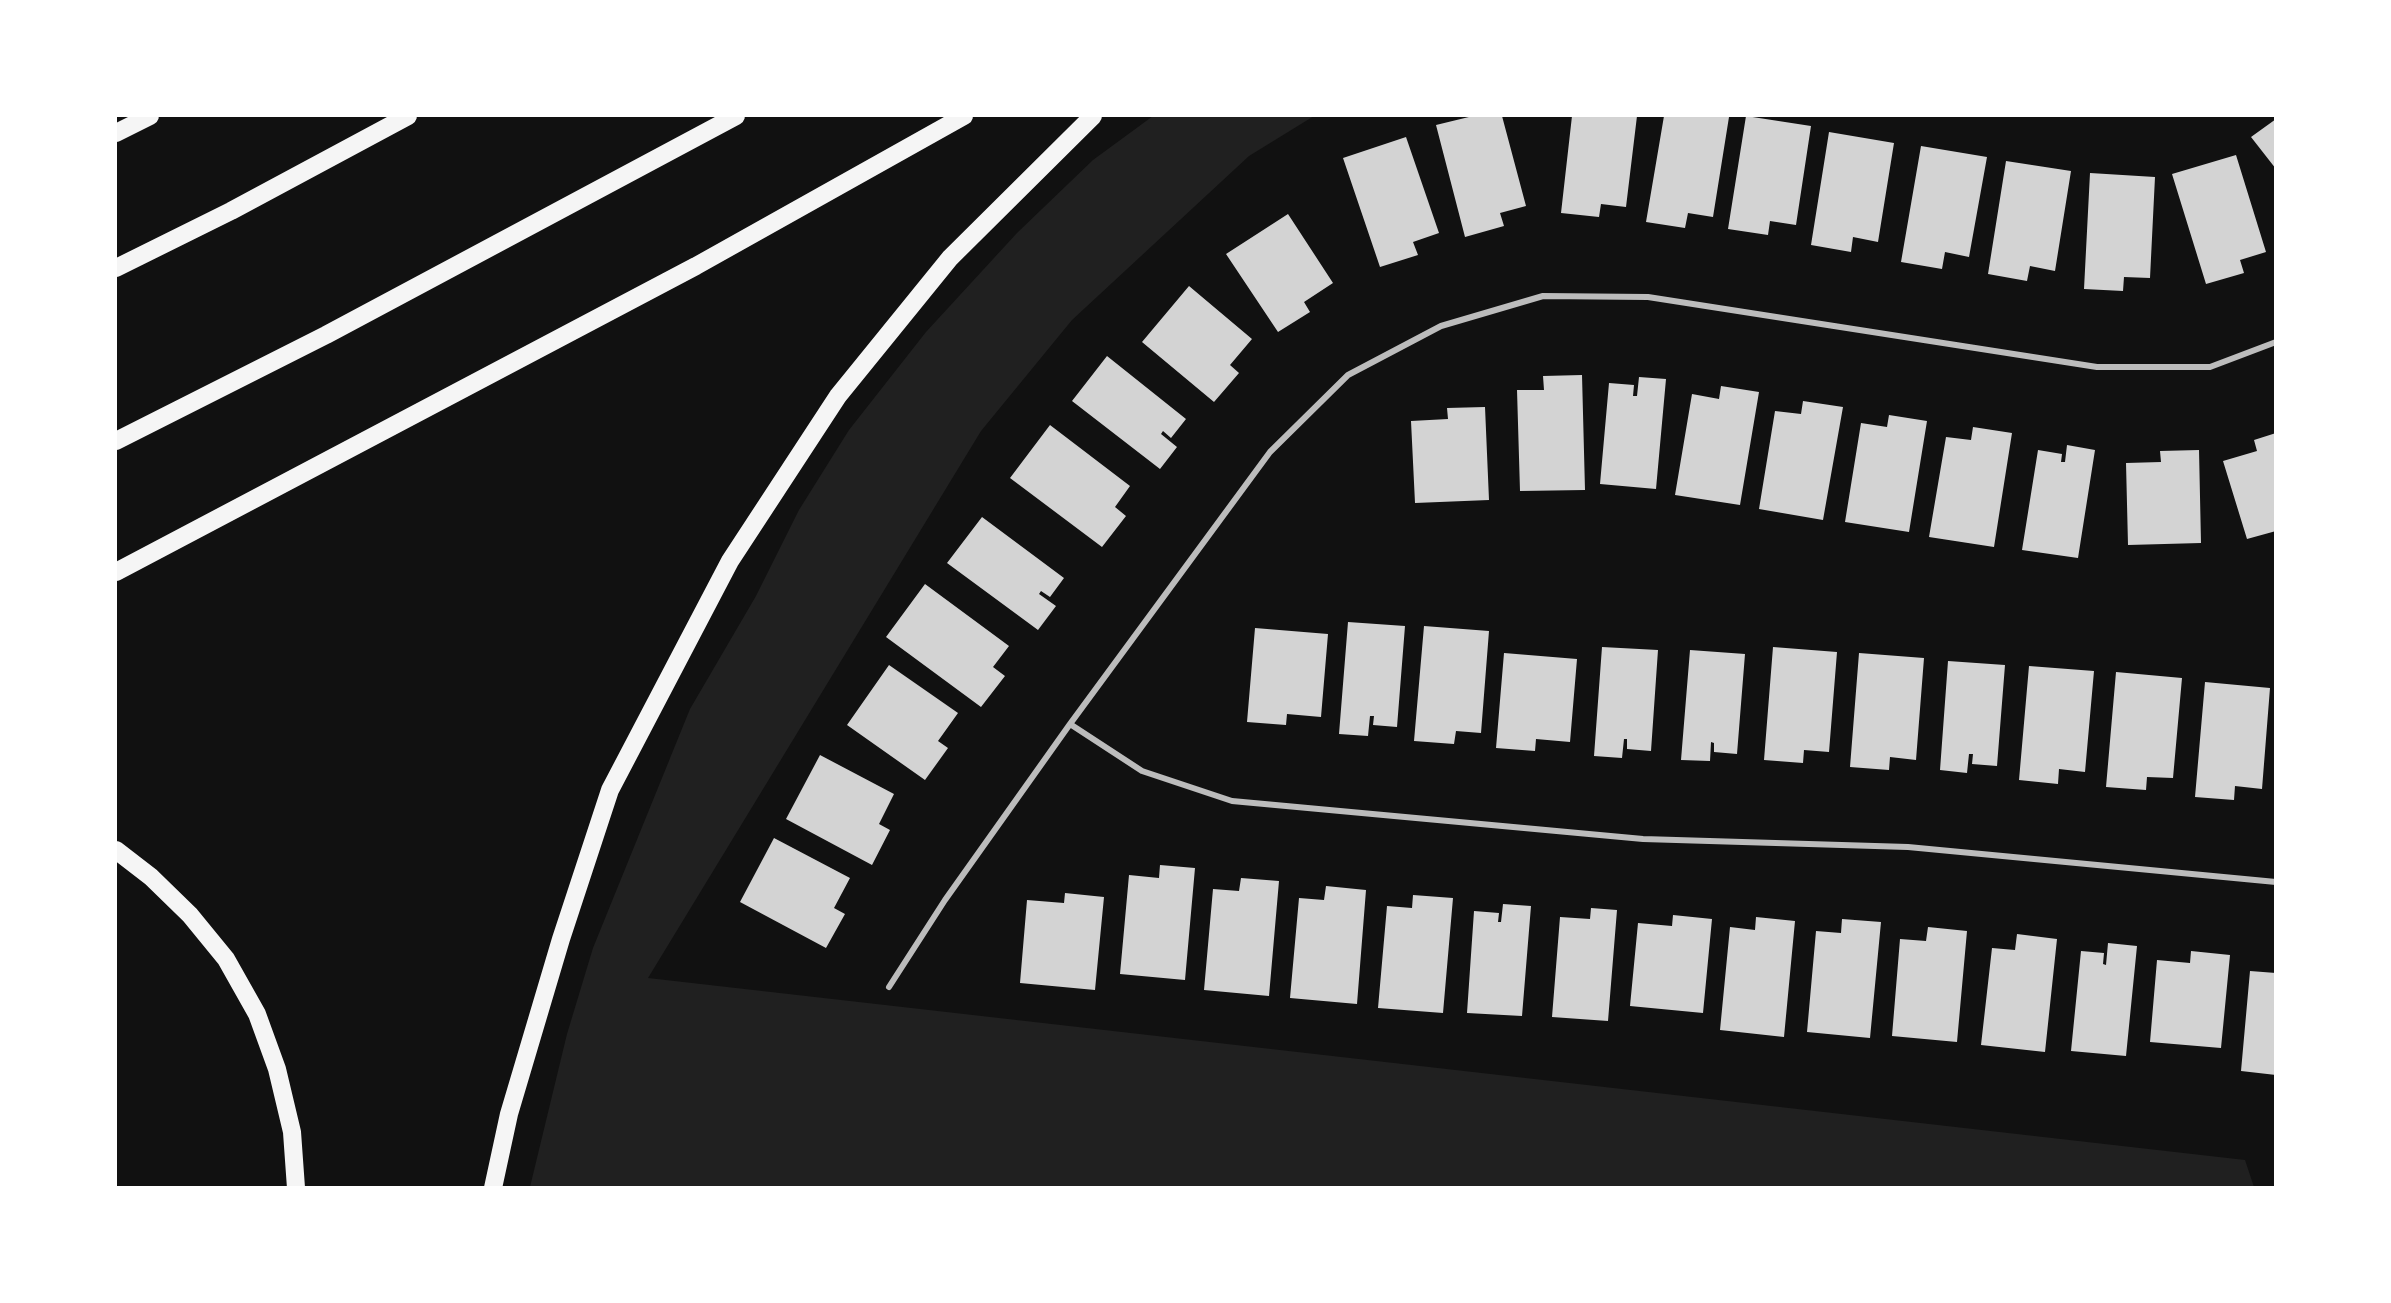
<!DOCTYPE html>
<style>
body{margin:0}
#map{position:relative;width:2391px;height:1303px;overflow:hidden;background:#111;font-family:"Asap Condensed",sans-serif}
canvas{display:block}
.frame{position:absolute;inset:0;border:117px solid #fff;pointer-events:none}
</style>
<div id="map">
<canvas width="2391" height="1303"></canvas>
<div class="frame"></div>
</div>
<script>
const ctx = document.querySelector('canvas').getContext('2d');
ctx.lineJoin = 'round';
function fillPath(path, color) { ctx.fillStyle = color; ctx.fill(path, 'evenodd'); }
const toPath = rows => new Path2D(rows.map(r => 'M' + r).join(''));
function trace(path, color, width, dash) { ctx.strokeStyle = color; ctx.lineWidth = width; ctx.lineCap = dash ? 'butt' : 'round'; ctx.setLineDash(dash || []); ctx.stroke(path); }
fillPath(toPath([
 [1153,116,1314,116,1249,156,1072,320,981,431,648,978,2245,1160,2254,1187,530,1187,567,1034,593,948,690,709,756,596,799,510,849,430,926,332,1017,233,1093,160]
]), '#202020');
fillPath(toPath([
 [1473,116,1502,116,1526,206,1500,213,1504,226,1465,237,1436,125],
 [1572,116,1637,116,1626,207,1601,204,1599,217,1561,213],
 [1664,116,1729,117,1713,217,1688,213,1685,228,1646,222],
 [1746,116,1811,126,1796,225,1770,221,1768,235,1728,229],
 [2276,119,2276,169,2251,137],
 [1829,132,1894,143,1878,242,1853,237,1851,252,1811,245],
 [1406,137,1439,233,1413,242,1418,255,1380,267,1343,158],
 [1921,146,1987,157,1969,257,1945,252,1942,269,1901,262],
 [2236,155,2266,252,2240,260,2244,273,2206,284,2172,174],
 [2006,161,2071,171,2055,271,2030,266,2027,281,1988,274],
 [2090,173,2155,177,2150,278,2124,277,2123,291,2084,289],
 [1288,214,1333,283,1304,302,1310,312,1278,332,1226,254],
 [1189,286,1252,339,1230,365,1239,373,1214,402,1142,342],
 [1107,356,1186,419,1171,438,1163,431,1161,434,1177,447,1160,469,1072,401],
 [1582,375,1585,490,1520,491,1517,390,1544,390,1543,376],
 [1639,377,1666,379,1656,489,1600,484,1609,383,1634,385,1633,396,1637,396],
 [1721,386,1759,392,1740,505,1675,495,1692,394,1719,399],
 [1803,401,1843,407,1823,520,1759,509,1775,411,1801,414],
 [1485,407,1489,500,1415,503,1411,421,1448,419,1447,408],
 [1889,415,1927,421,1909,532,1845,522,1861,423,1887,427],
 [1050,425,1130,486,1115,507,1126,516,1102,547,1010,478],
 [1973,427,2012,433,1994,547,1929,537,1946,437,1971,440],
 [2276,433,2276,531,2247,539,2223,461,2257,451,2254,440],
 [2067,445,2095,450,2078,558,2022,550,2038,450,2062,454,2061,462,2065,462],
 [2199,450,2201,543,2128,545,2126,463,2161,462,2160,451],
 [982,517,1064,578,1050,597,1041,591,1039,594,1056,606,1038,630,947,563],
 [925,584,1009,646,993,667,1005,676,981,707,886,637],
 [1348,622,1405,626,1397,727,1373,725,1374,716,1370,716,1368,736,1339,734],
 [1424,626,1489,631,1481,733,1456,731,1454,744,1414,741],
 [1255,628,1328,634,1321,717,1287,714,1286,725,1247,722],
 [1602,647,1658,650,1651,751,1627,749,1627,739,1624,739,1622,758,1594,756],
 [1773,647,1837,652,1829,752,1804,750,1803,763,1764,760],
 [1690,650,1745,654,1737,754,1714,752,1714,743,1711,742,1710,761,1681,760],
 [1504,653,1577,659,1570,742,1536,739,1535,751,1496,748],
 [1859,653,1924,658,1916,760,1890,757,1889,770,1850,767],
 [1948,661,2005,665,1997,766,1972,764,1973,754,1969,754,1967,773,1940,770],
 [889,665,958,713,938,741,948,748,925,780,847,725],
 [2029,666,2094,671,2085,772,2059,769,2058,784,2019,780],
 [2116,672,2182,678,2173,778,2147,777,2146,790,2106,787],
 [2205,682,2270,688,2262,789,2235,786,2234,800,2195,797],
 [820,755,894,794,879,824,890,830,872,865,786,819],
 [774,838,850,878,834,908,845,914,826,948,740,902],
 [1160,865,1195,868,1185,980,1120,974,1129,875,1159,878],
 [1241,878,1279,881,1269,996,1204,990,1213,889,1239,891],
 [1326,886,1366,890,1357,1004,1290,998,1299,898,1324,900],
 [1065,893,1104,897,1095,990,1020,983,1027,900,1064,903],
 [1413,895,1453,898,1443,1013,1378,1008,1387,906,1412,908],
 [1503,904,1531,906,1522,1016,1467,1013,1474,911,1499,913,1498,922,1501,922],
 [1591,908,1617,910,1608,1021,1552,1017,1560,917,1590,919],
 [1673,915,1712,919,1703,1013,1630,1006,1638,923,1672,926],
 [1756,917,1795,921,1784,1037,1720,1030,1730,927,1755,930],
 [1842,919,1881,922,1870,1038,1807,1032,1816,931,1841,933],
 [1928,927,1967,931,1957,1042,1892,1036,1900,939,1926,941],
 [2017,934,2057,939,2045,1052,1981,1045,1992,948,2015,950],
 [2108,943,2137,946,2126,1056,2071,1051,2081,951,2104,953,2103,964,2106,965],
 [2191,951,2230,955,2221,1048,2150,1042,2157,960,2190,963],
 [2250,971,2276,973,2276,1075,2241,1071]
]), '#d3d3d3');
trace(toPath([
 [1070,724,1142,771,1232,801,1643,839,1908,847,2276,882],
 [889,987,945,900,1070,724,1270,452,1348,375,1441,326,1543,296,1648,297,2097,367,2210,367,2276,342]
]), '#bcbcbc', 6);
trace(toPath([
 [116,133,150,116],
 [116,268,231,211,408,116],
 [116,441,326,335,736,116],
 [116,572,696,266,964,116],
 [116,850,151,877,190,915,226,959,257,1014,277,1069,292,1132,296,1188],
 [493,1188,509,1114,561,939,610,790,730,561,838,396,950,258,1093,116]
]), '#f5f5f5', 18);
</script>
